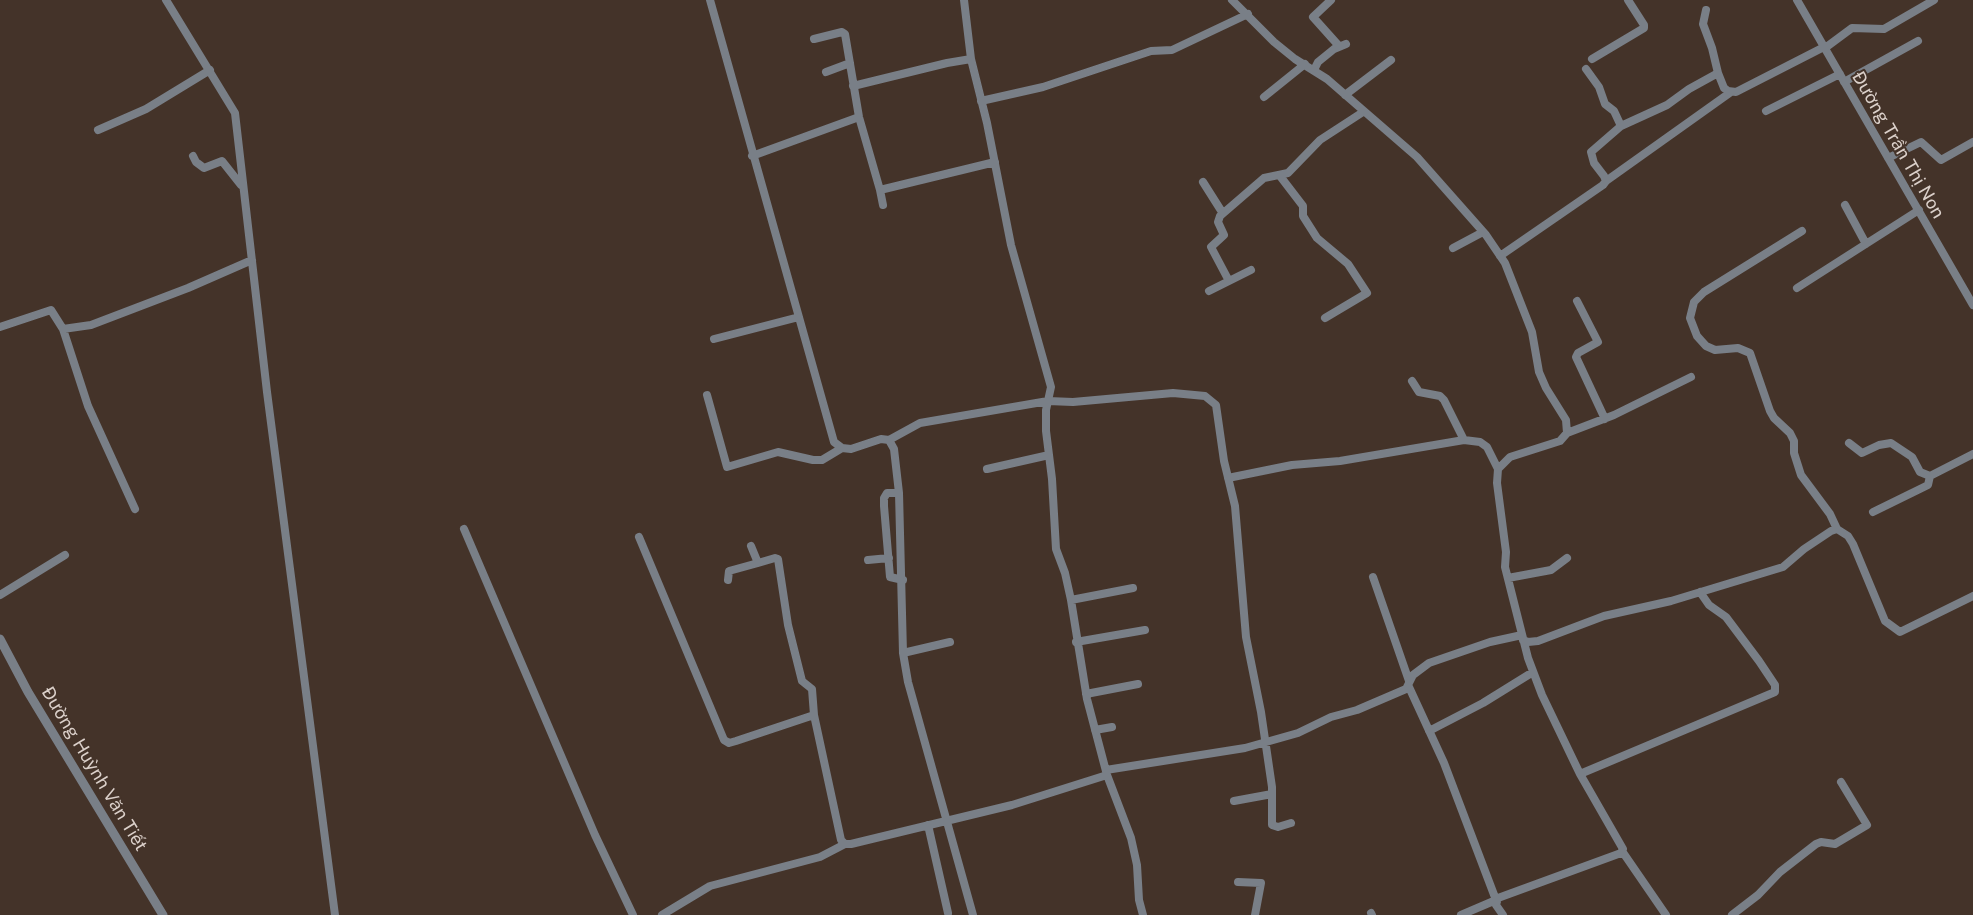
<!DOCTYPE html>
<meta charset="utf-8">
<style>
body{margin:0}
canvas{display:block;background:#443329}
</style>
<canvas width="1973" height="915"></canvas>
<script>
const ctx = document.querySelector('canvas').getContext('2d');
ctx.lineJoin = 'round';
const toPath = rows => new Path2D(rows.map(r => 'M' + r).join(''));
function trace(path, color, width, dash) { ctx.strokeStyle = color; ctx.lineWidth = width; ctx.lineCap = dash ? 'butt' : 'round'; ctx.setLineDash(dash || []); ctx.stroke(path); }
function label(font, color, halo, rows, align = 'center') {
  ctx.font = font + ' "Public Sans",sans-serif'; ctx.lineWidth = 4; ctx.setLineDash([]); ctx.textBaseline = 'middle'; ctx.strokeStyle = halo; ctx.fillStyle = color; for (const [text, x, y, turn = 0] of rows) {
    ctx.save(); ctx.translate(x, y); ctx.rotate((+turn || 0) * Math.PI / 180); ctx.textAlign = isNaN(turn) ? turn : align; if (halo) ctx.strokeText(text, 0, 0); ctx.fillText(text, 0, 0); ctx.restore();
  }
}
trace(toPath([
 [166,0,235,113,267,392,335,915],
 [710,0,834,442,842,448,851,449,881,439,889,440,894,449,899,493,903,653,908,682,973,915],
 [964,0,971,59,987,123,1011,245,1051,387,1046,410,1046,431,1052,479,1056,549,1065,573,1071,600,1087,699,1107,775,1131,838,1137,865,1139,900,1143,915],
 [1232,0,1274,42,1295,59,1327,79,1417,157,1486,235,1505,263,1532,332,1539,372,1546,388,1566,420,1567,433,1560,441,1510,457,1498,469,1497,483,1506,552,1505,567,1528,658,1542,695,1580,774,1623,849,1621,853,1498,898,1496,905,1503,915],
 [1331,0,1313,17,1339,46],
 [1797,0,1973,305],
 [1706,10,1703,24,1712,48,1718,73],
 [814,39,842,32,845,34,859,117,880,190],
 [1825,48,1852,28,1884,29,1934,0],
 [1592,59,1644,28,1644,25,1628,0],
 [1586,69,1599,87,1605,104,1614,111,1621,126],
 [1314,70,1318,62,1334,49,1346,44],
 [826,72,850,63],
 [1844,82,1918,41],
 [853,86,947,63,971,59],
 [1345,95,1391,60],
 [1264,97,1305,64],
 [981,101,1043,87,1151,51,1172,50,1248,14],
 [1766,111,1840,74],
 [98,130,146,109,210,70],
 [193,156,196,162,204,168,222,161,241,185],
 [752,156,859,117],
 [1888,158,1921,142,1941,160,1973,142],
 [1280,176,1303,206,1303,216,1317,238,1348,264,1367,293,1325,318],
 [1606,181,1731,92],
 [1203,182,1222,212],
 [883,205,880,190,995,162],
 [1845,205,1866,244],
 [1802,231,1704,292,1694,302,1690,318,1697,336,1706,346,1715,350,1738,348,1750,353,1770,411,1774,418,1790,433,1794,441,1794,453,1801,475,1830,514,1837,529],
 [1453,248,1483,232],
 [1500,256,1603,185,1606,181,1604,176,1594,163,1591,152,1621,126,1667,105,1689,89,1718,73,1724,88,1728,91,1736,92,1824,47],
 [1229,281,1211,247,1224,235,1218,222,1220,216,1264,178,1288,173,1320,140,1363,112],
 [1797,288,1919,210],
 [1209,291,1251,270],
 [1577,301,1598,342,1578,353,1576,357,1605,419],
 [0,327,51,310,63,329,91,325,188,288,252,260],
 [63,329,88,406,135,509],
 [714,339,799,317],
 [1412,381,1419,392,1440,396,1444,400,1464,440],
 [707,395,727,467,778,452,813,460,822,460,842,448],
 [1567,433,1614,415,1691,377],
 [889,440,920,423,1048,401,1073,402,1173,393,1205,396,1216,405,1224,461,1235,506,1246,637,1261,712,1272,787,1272,825,1278,827,1291,823],
 [1849,443,1862,453,1879,445,1891,443,1912,457,1920,472,1930,476],
 [987,469,1049,455],
 [1228,478,1292,465,1340,461,1464,440,1480,442,1487,447,1498,469],
 [899,493,887,493,884,498,884,506,890,577,903,580],
 [1873,512,1924,487,1928,485,1930,476,1973,454],
 [464,529,595,835,633,915],
 [639,537,724,740,729,743,736,741,814,715],
 [751,546,758,563,775,558,778,559,788,625,802,681,812,689,814,715,841,840,845,844,851,844,1012,805,1107,775],
 [868,560,889,558],
 [1373,577,1409,681],
 [1508,578,1551,570,1567,558],
 [728,580,729,571,758,563],
 [0,595,65,555],
 [1071,600,1133,588],
 [1523,640,1528,642,1538,641,1604,616,1671,601,1783,567,1804,549,1831,531,1837,529,1848,536,1853,544,1885,621,1900,632,1973,596],
 [1076,642,1145,630],
 [903,653,950,642],
 [1409,687,1444,763,1496,900,1461,915],
 [1086,694,1138,684],
 [1095,730,1112,727],
 [1429,731,1483,703,1533,672],
 [1106,770,1245,748,1298,733,1331,717,1357,710,1406,689,1413,675,1429,663,1490,642,1522,635],
 [1580,774,1775,692,1775,685,1759,661,1726,617,1709,605,1700,592],
 [1234,801,1272,794],
 [928,825,948,913],
 [1622,851,1666,915],
 [1238,882,1261,883,1255,915],
 [1371,913,1372,915],
 [662,915,710,886,820,857,845,844],
 [1732,915,1758,895,1780,872,1816,844,1821,842,1835,844,1867,825,1841,782]
]), '#797f87', 8);
trace(toPath([
 [0,639,28,692,163,915]
]), '#797f87', 9);
label('18px', '#dbd0ca', '#443329', [
 ["Đường Trần Thị Non",1898,145,60],
 ["Đường Huỳnh Văn Tiết",94,769,59]
]);
</script>
